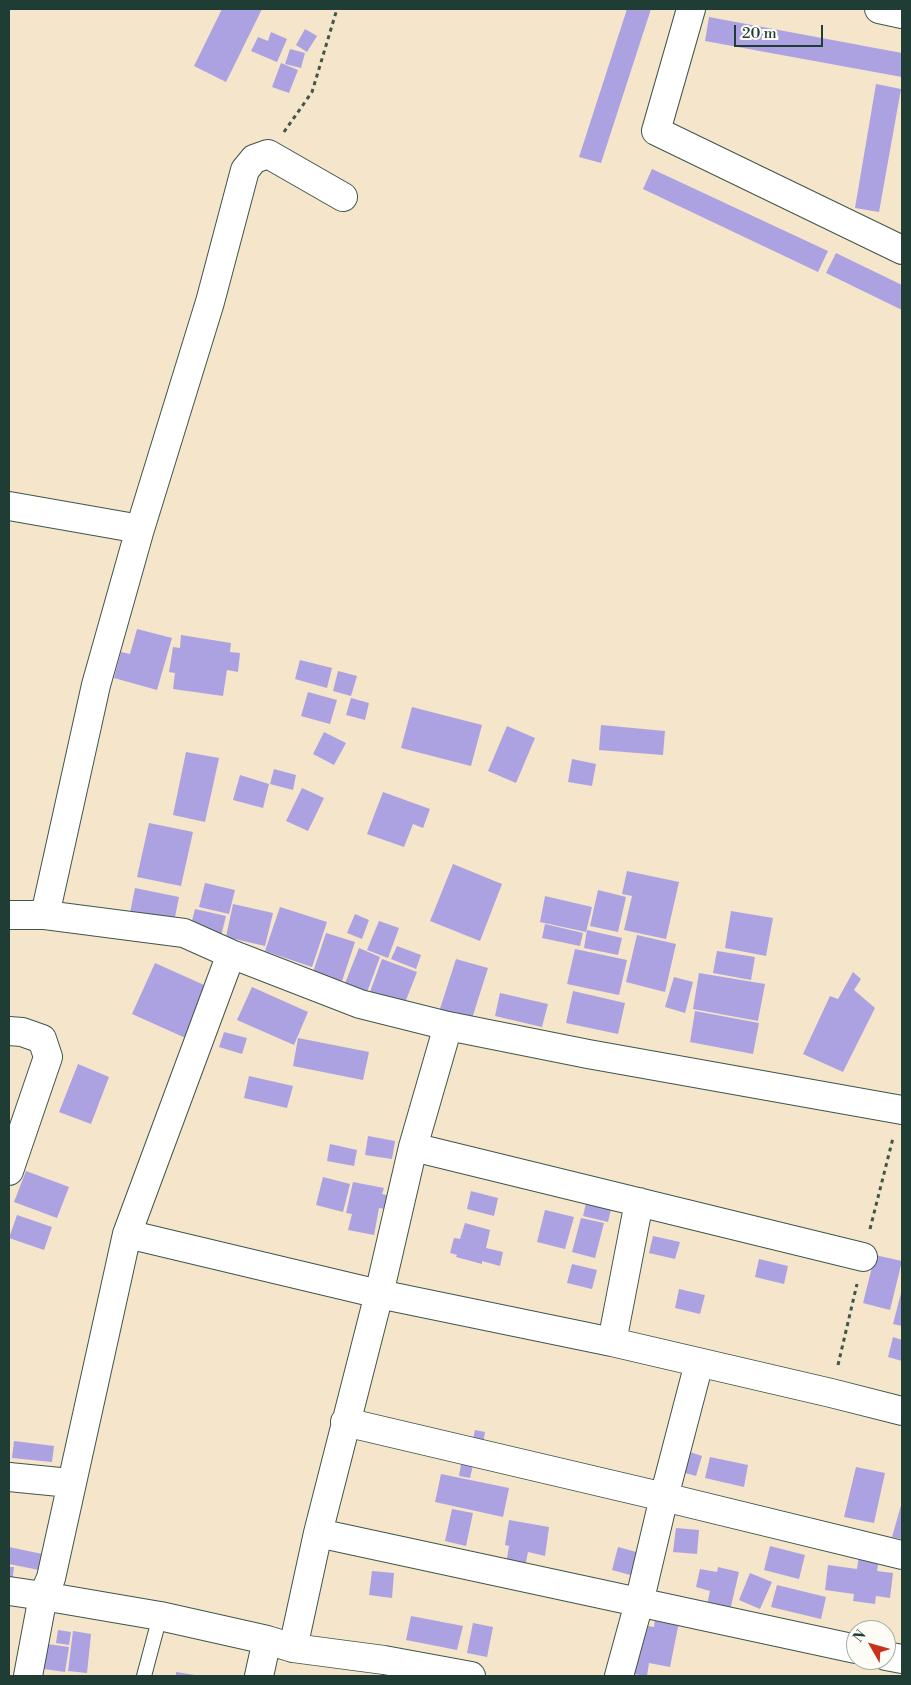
<!DOCTYPE html>
<style>
body{margin:0}
#map{position:relative;width:911px;height:1685px;overflow:hidden;background:#f4e5cb;font-family:"Libre Bodoni",serif}
canvas{display:block}
.frame{position:absolute;inset:0;border:10px solid #1f3d34;pointer-events:none}
.north{position:absolute;left:846px;top:1620px;width:50px;height:50px;box-sizing:border-box;background:#fdfcf7;border:1px solid #a4b0a9;border-radius:50%;rotate:308deg;font-size:14px;font-weight:700;line-height:20px;text-align:center;color:#1f3d34}
.north::after{content:'';display:block;margin:auto;width:18px;height:22px;background:#c8321e;clip-path:polygon(50% 0,100% 100%,50% 72%,0 100%)}
.scale{position:absolute;left:734px;top:25px;width:89px;height:22px;box-sizing:border-box;border:2px solid #1f3d34;border-top:0;padding-left:6px;font-size:15px;line-height:18px;white-space:nowrap;color:#1f3d34;-webkit-text-stroke:4px #fdfcf7;paint-order:stroke}
</style>
<div id="map">
<canvas width="911" height="1685"></canvas>
<div class="frame"></div>
<div class="north">N</div>
<div class="scale">20 m</div>
</div>
<script>
const ctx = document.querySelector('canvas').getContext('2d');
ctx.lineJoin = 'round';
function fillPath(path, color) { ctx.fillStyle = color; ctx.fill(path, 'evenodd'); }
const toPath = rows => new Path2D(rows.map(r => 'M' + r).join(''));
function trace(path, color, width, dash) { ctx.strokeStyle = color; ctx.lineWidth = width; ctx.lineCap = dash ? 'butt' : 'round'; ctx.setLineDash(dash || []); ctx.stroke(path); }
fillPath(toPath([
 [222,9,262,9,226,82,194,66],
 [627,9,651,9,601,163,579,157],
 [709,17,902,53,902,77,705,41],
 [305,29,317,36,307,52,296,45],
 [271,32,287,39,277,62,251,51,258,37,268,41],
 [290,49,305,53,301,68,285,64],
 [281,63,298,70,289,93,272,87],
 [876,84,901,89,879,212,855,208],
 [652,169,828,251,818,272,643,189],
 [836,253,902,285,902,310,826,273],
 [137,629,172,638,157,690,114,678,121,652,130,654],
 [181,635,231,643,230,652,240,653,238,672,227,670,223,696,173,689,175,673,169,672,173,647,180,648],
 [300,660,332,668,327,688,295,679],
 [338,671,357,676,351,696,333,691],
 [308,692,337,700,330,724,301,716],
 [351,698,369,703,365,720,346,715],
 [412,707,482,725,471,766,401,748],
 [601,725,665,731,663,755,599,750],
 [507,726,535,738,516,783,488,771],
 [324,732,346,743,334,765,313,754],
 [186,752,219,758,205,822,173,815],
 [572,759,596,764,592,786,568,782],
 [274,769,296,775,293,790,270,784],
 [240,775,269,784,263,808,233,800],
 [302,788,324,798,308,831,286,821],
 [383,792,430,809,423,828,413,824,404,847,367,834],
 [149,823,193,832,181,886,137,877],
 [453,864,502,884,480,941,430,921],
 [627,871,679,882,666,939,624,930,632,896,622,894],
 [205,883,235,890,229,914,199,907],
 [135,888,179,897,174,922,130,913],
 [598,890,626,897,618,932,590,926],
 [545,896,592,907,586,932,540,922],
 [233,904,273,913,265,946,226,937],
 [280,907,327,922,312,967,265,951],
 [195,909,226,916,221,936,190,929],
 [731,911,773,918,766,956,725,948],
 [355,914,369,920,362,939,347,933],
 [379,921,399,928,388,958,367,950],
 [545,924,583,933,580,946,542,938],
 [587,930,622,938,618,955,584,948],
 [326,933,355,942,342,981,313,972],
 [637,935,676,944,665,992,626,982],
 [397,946,421,955,416,969,391,959],
 [359,948,380,957,366,995,344,986],
 [575,949,627,960,619,995,567,984],
 [717,951,755,957,751,980,713,973],
 [382,959,417,972,401,1013,367,1000],
 [456,959,488,968,470,1025,438,1015],
 [155,963,213,989,190,1040,132,1014],
 [853,972,861,979,854,990,875,1008,843,1072,803,1054,830,996,838,999],
 [699,973,765,984,758,1021,693,1009],
 [674,977,693,982,685,1013,665,1007],
 [252,987,308,1012,294,1045,237,1020],
 [573,991,625,1003,618,1034,566,1023],
 [500,993,548,1004,542,1027,495,1016],
 [695,1011,759,1023,753,1054,690,1042],
 [224,1032,247,1038,242,1054,219,1047],
 [298,1038,369,1052,363,1080,293,1066],
 [78,1064,109,1077,91,1124,59,1112],
 [249,1076,293,1086,287,1108,244,1098],
 [368,1136,395,1141,392,1159,365,1155],
 [330,1144,357,1150,354,1166,327,1161],
 [26,1171,69,1187,57,1218,14,1202],
 [323,1177,350,1184,343,1212,316,1205],
 [353,1182,384,1188,382,1194,398,1198,396,1211,379,1208,374,1235,348,1230,352,1214,346,1213],
 [471,1191,498,1198,494,1216,467,1209],
 [588,1195,613,1201,608,1222,583,1216],
 [545,1210,574,1217,565,1249,537,1242],
 [17,1215,52,1227,44,1250,9,1238],
 [581,1218,604,1223,595,1258,572,1252],
 [465,1223,490,1230,486,1248,503,1252,500,1266,482,1261,482,1264,456,1257,457,1255,450,1253,454,1238,460,1239],
 [653,1236,680,1242,675,1259,649,1253],
 [875,1255,902,1261,890,1310,863,1303],
 [759,1259,788,1266,784,1284,755,1277],
 [572,1264,597,1270,592,1289,567,1283],
 [679,1289,705,1295,700,1314,675,1308],
 [902,1289,902,1326,893,1324],
 [893,1337,902,1340,902,1361,888,1357],
 [475,1430,485,1432,482,1450,471,1448],
 [14,1441,54,1446,52,1462,12,1458],
 [681,1449,702,1456,696,1476,675,1470],
 [710,1457,748,1465,744,1487,705,1478],
 [462,1459,474,1461,470,1478,459,1476],
 [856,1467,885,1473,874,1523,844,1517],
 [441,1474,509,1488,503,1517,435,1502],
 [902,1502,902,1539,892,1537],
 [452,1509,473,1513,466,1546,445,1541],
 [509,1520,549,1527,545,1556,528,1552,525,1567,506,1564,509,1546,505,1545],
 [676,1528,699,1530,697,1554,673,1552],
 [770,1546,805,1555,799,1579,764,1570],
 [9,1547,47,1555,44,1571,9,1564],
 [618,1547,640,1553,634,1576,612,1570],
 [859,1555,879,1558,877,1571,893,1573,890,1598,876,1596,875,1604,853,1601,854,1594,825,1590,828,1565,857,1569],
 [9,1567,14,1567,12,1583,9,1583],
 [718,1567,739,1572,728,1619,705,1614,710,1591,696,1587,700,1569,717,1572],
 [372,1571,394,1573,392,1598,369,1595],
 [750,1573,772,1582,760,1609,739,1600],
 [777,1585,826,1597,821,1619,771,1607],
 [656,1612,680,1617,670,1667,649,1663,647,1676,633,1674,638,1624,654,1627],
 [411,1616,463,1626,457,1650,406,1640],
 [473,1623,493,1627,487,1657,467,1653],
 [58,1630,71,1632,69,1645,56,1643],
 [73,1631,91,1634,87,1673,68,1671],
 [47,1644,69,1647,65,1672,44,1669],
 [176,1672,195,1675,195,1676,176,1676]
]), '#ada2e1');
const service = toPath([
 [144,1676,160,1616]
]);
const minor = toPath([
 [691,9,656,131,902,250],
 [879,9,902,14],
 [9,506,140,529],
 [9,915,45,915,184,933,231,954,360,1004,448,1026,588,1054,902,1110],
 [45,915,96,685,140,529,210,302,245,170,254,159,268,154,343,197],
 [231,954,127,1234,51,1578,43,1596,160,1616,267,1640,293,1648,384,1660,471,1676],
 [9,1031,22,1032,42,1039,48,1057,9,1171],
 [413,1147,863,1257],
 [127,1234,379,1294,612,1342,831,1393,902,1411],
 [612,1342,639,1202],
 [345,1422,664,1497,902,1555],
 [9,1477,70,1483],
 [318,1533,856,1649],
 [9,1591,43,1596,28,1676],
 [293,1648,318,1533,379,1294,413,1147,448,1026],
 [886,1656,902,1659],
 [259,1676,267,1640],
 [619,1676,639,1603,664,1497,699,1363]
]);
trace(service, '#3f564b', 16);
trace(minor, '#3f564b', 30);
trace(toPath([
 [284,132,312,92,337,9],
 [870,1229,893,1138],
 [838,1365,857,1284]
]), '#3f564b', 3, [4, 4]);
trace(service, '#fff', 14);
trace(minor, '#fff', 28);
</script>
